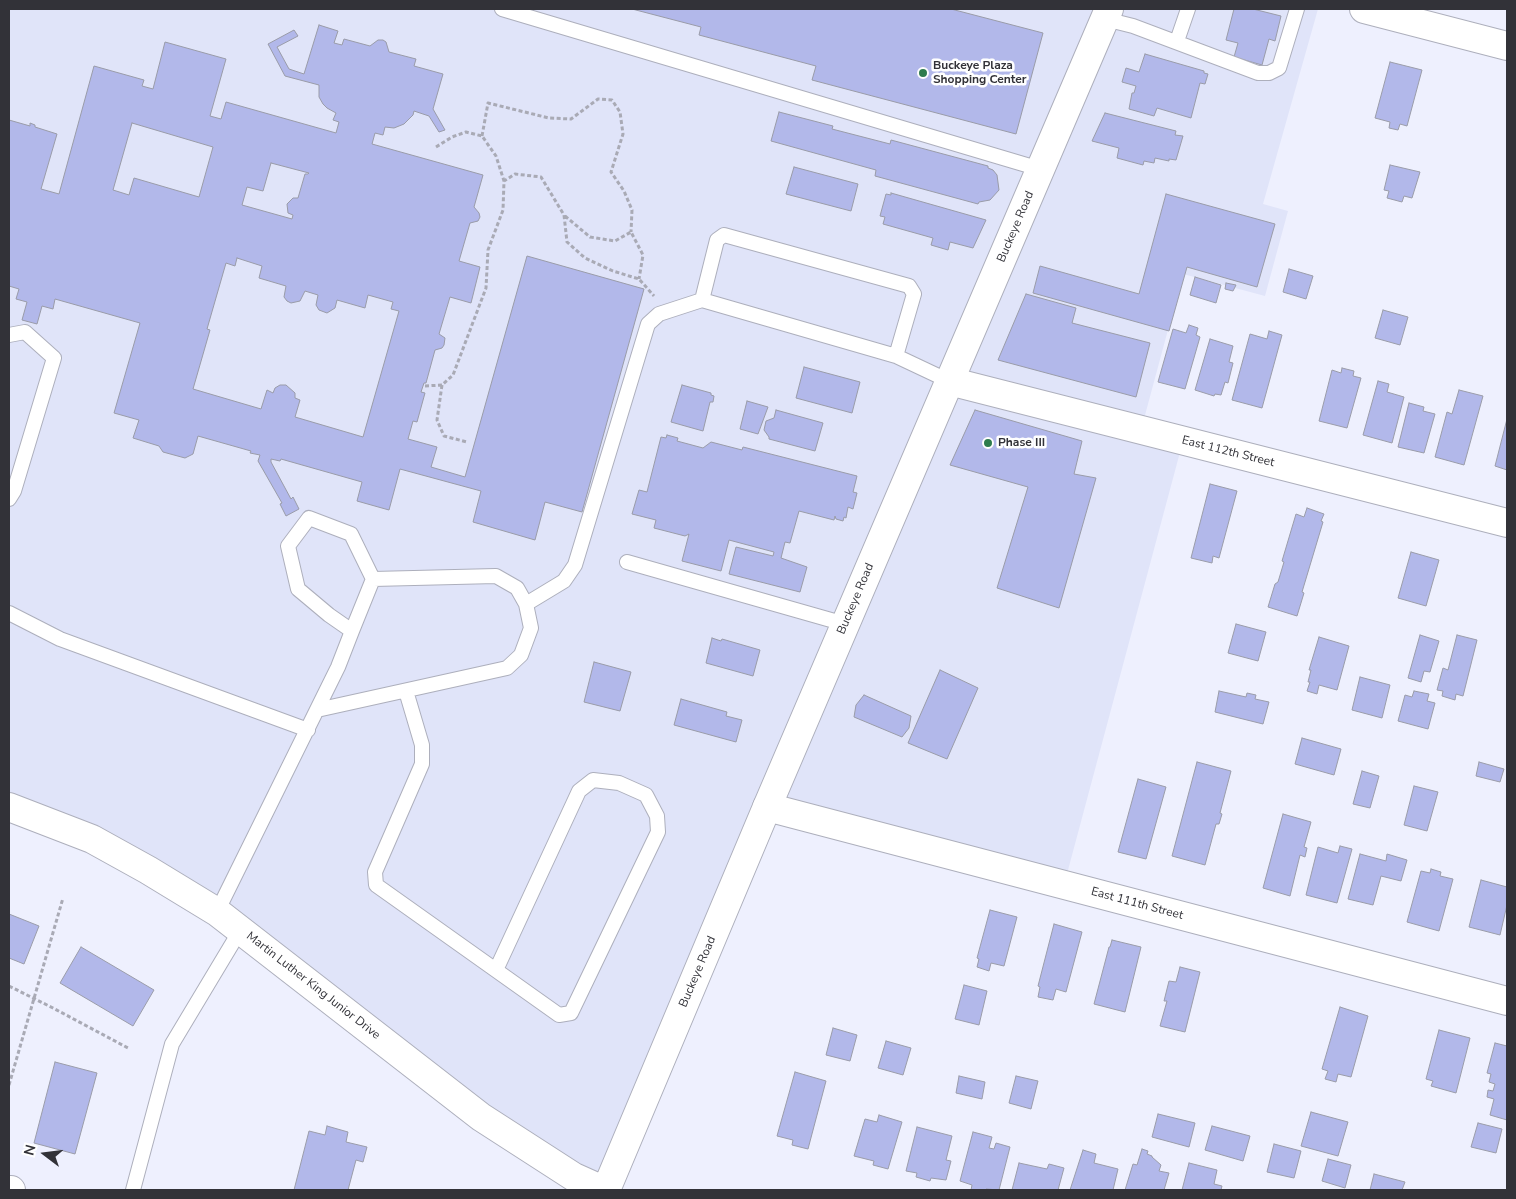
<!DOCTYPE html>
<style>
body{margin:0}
#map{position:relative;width:1516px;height:1199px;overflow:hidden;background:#eef0fe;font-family:"Nunito Sans",sans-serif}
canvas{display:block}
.frame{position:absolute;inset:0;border:10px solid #323238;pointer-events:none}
.north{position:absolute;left:20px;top:1129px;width:50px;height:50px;-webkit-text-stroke:4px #fff;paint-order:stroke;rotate:285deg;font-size:14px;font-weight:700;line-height:20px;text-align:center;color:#323238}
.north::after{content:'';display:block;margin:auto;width:18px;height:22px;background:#323238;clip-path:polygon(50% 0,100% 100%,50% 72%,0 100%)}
</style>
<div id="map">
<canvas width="1516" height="1199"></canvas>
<div class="frame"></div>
<div class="north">N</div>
</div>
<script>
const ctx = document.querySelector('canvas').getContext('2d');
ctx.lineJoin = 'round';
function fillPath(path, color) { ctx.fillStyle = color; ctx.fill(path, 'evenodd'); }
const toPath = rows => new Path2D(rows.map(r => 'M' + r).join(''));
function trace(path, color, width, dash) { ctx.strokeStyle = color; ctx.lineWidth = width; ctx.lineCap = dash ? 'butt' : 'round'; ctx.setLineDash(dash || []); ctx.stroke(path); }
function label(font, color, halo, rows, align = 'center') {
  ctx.font = font + ' "Nunito Sans",sans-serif'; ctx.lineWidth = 5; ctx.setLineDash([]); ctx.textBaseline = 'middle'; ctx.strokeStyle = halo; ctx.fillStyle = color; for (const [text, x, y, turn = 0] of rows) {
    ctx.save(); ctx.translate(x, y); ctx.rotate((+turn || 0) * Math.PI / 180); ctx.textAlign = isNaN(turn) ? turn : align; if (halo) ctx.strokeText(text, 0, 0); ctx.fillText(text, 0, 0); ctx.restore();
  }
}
fillPath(toPath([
 [9,9,383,9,389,10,389,9,1318,9,1263,204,1288,211,1265,296,1183,274,1141,430,1183,441,1064,885,767,807,606,1190,241,929,9,807]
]), '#e0e4f9');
const building = toPath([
 [632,9,951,9,1043,33,1016,134,812,80,816,66,699,35,701,27,632,9],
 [1234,9,1253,9,1281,16,1275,41,1269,39,1262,65,1234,57,1238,43,1226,40,1234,9],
 [319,25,338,31,334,43,342,45,344,39,370,46,378,40,383,40,386,42,389,52,416,59,414,66,443,74,433,109,445,130,439,132,429,116,414,111,413,115,404,124,394,128,385,127,383,135,375,133,372,144,483,175,474,207,479,213,480,217,478,221,470,223,459,261,480,267,471,303,450,297,439,334,445,338,444,345,442,348,435,350,426,383,424,383,421,392,425,393,417,422,413,421,408,439,437,447,431,467,465,477,527,256,644,289,582,512,545,502,535,540,473,522,481,491,400,469,389,510,357,501,362,482,281,459,280,461,271,459,271,462,291,499,293,497,299,509,286,516,280,504,282,503,258,461,260,455,250,453,251,451,198,436,193,454,185,458,163,452,159,446,133,438,139,420,114,413,140,323,55,299,53,309,42,306,37,324,22,320,27,302,16,299,19,289,9,286,9,120,30,126,30,123,35,125,35,127,57,134,41,189,59,194,94,66,144,80,142,86,153,89,165,42,226,59,210,116,221,119,226,102,336,133,339,122,333,120,336,113,327,108,323,104,319,97,319,85,285,76,268,44,294,30,298,36,277,47,289,69,304,74,319,25],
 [132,123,213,147,199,197,134,178,129,195,113,190,132,123],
 [271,163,309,173,308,174,305,174,298,198,293,198,287,204,288,213,293,215,292,219,242,205,247,187,263,191,271,163],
 [237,258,262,266,259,278,286,286,284,297,287,301,291,303,300,301,305,291,318,295,316,305,319,310,327,313,335,308,337,300,365,308,368,295,393,302,391,309,399,311,363,437,295,417,300,400,295,398,295,393,286,385,280,385,275,388,273,393,267,390,261,409,193,389,210,330,207,329,226,263,235,266,237,258],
 [1145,54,1204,71,1204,73,1208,74,1205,84,1200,83,1191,118,1157,108,1154,116,1129,109,1132,93,1134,93,1136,86,1122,82,1126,68,1139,72,1145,54],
 [1390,62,1422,70,1407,126,1400,124,1398,130,1389,128,1390,122,1375,118,1390,62],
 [779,112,833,126,832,129,890,144,891,140,988,166,988,168,993,170,997,175,999,190,990,200,979,202,978,204,875,176,876,170,771,141,779,112],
 [1105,113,1176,131,1175,135,1183,136,1176,160,1169,159,1169,161,1155,158,1154,163,1144,161,1143,165,1117,158,1119,148,1092,141,1105,113],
 [1390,165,1420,172,1412,198,1404,196,1402,202,1387,198,1389,191,1384,190,1390,165],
 [794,167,858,184,851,211,786,194,794,167],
 [891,193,986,220,973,248,950,242,948,250,931,245,933,238,883,224,885,217,880,216,886,194,891,195,891,193],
 [1166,194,1275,224,1257,287,1187,267,1169,331,1033,293,1040,266,1139,294,1166,194],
 [1289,269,1313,276,1306,299,1283,292,1289,269],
 [1195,277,1221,285,1216,303,1190,295,1195,277],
 [1226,283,1236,285,1233,291,1225,289,1226,283],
 [1026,294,1076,308,1072,323,1150,343,1136,397,998,360,1026,294],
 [1383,310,1408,317,1400,345,1375,338,1383,310],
 [1189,325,1198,328,1196,335,1200,337,1185,389,1158,382,1173,329,1186,333,1189,325],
 [1269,331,1282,335,1262,408,1232,400,1250,334,1267,339,1269,331],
 [1210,339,1233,346,1229,362,1233,363,1228,383,1225,382,1221,395,1215,394,1214,396,1195,390,1210,339],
 [804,367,860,382,852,413,796,398,804,367],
 [1342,368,1354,371,1353,376,1361,378,1347,428,1319,421,1332,370,1341,373,1342,368],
 [1378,381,1389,384,1387,392,1404,397,1392,443,1363,435,1378,381],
 [682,385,711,393,711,395,714,396,713,402,710,402,703,431,671,422,682,385],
 [1459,390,1483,396,1464,465,1435,457,1447,412,1452,414,1459,390],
 [747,401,768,407,758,434,740,429,747,401],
 [1409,403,1424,407,1423,411,1435,414,1424,453,1398,447,1409,403],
 [776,410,823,423,815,451,769,439,769,437,764,430,766,421,774,418,776,410],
 [975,410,1082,441,1074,474,1096,478,1059,608,997,588,1028,487,950,465,975,410],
 [1507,419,1507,470,1495,466,1507,419],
 [667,435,678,438,677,441,703,448,711,442,742,450,743,447,857,476,853,492,857,493,853,509,848,507,846,518,844,517,843,521,836,519,835,516,834,520,799,511,790,543,785,542,781,558,807,567,800,592,729,574,736,547,773,556,774,552,729,540,721,571,682,561,689,534,685,536,654,528,656,520,632,514,639,490,647,492,661,437,666,438,667,435],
 [1210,484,1237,491,1219,558,1213,556,1212,563,1191,558,1210,484],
 [1307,508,1324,514,1321,521,1323,522,1302,592,1304,593,1297,616,1268,607,1275,584,1278,582,1284,562,1282,561,1296,514,1304,517,1307,508],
 [1411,552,1439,560,1426,606,1398,598,1411,552],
 [1236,624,1266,632,1258,661,1228,653,1236,624],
 [1420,635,1439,641,1430,672,1424,671,1421,682,1408,678,1420,635],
 [1457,635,1477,640,1463,696,1456,694,1455,700,1442,696,1443,691,1437,690,1443,668,1448,670,1457,635],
 [1319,637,1349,646,1337,690,1319,685,1317,694,1307,691,1310,682,1308,682,1311,670,1309,670,1319,637],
 [712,638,721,641,722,639,760,650,753,676,706,663,712,638],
 [594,662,631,672,620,711,584,702,594,662],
 [940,670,978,688,947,759,908,743,940,670],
 [1360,677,1390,685,1382,718,1352,710,1360,677],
 [1219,691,1246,697,1247,693,1256,695,1255,699,1269,702,1263,724,1215,712,1219,691],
 [1414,691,1429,694,1427,701,1435,703,1428,729,1398,721,1405,695,1412,697,1414,691],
 [864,695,911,716,909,728,902,737,854,717,856,705,864,695],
 [681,699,727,712,726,716,742,720,736,742,674,725,681,699],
 [1302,738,1341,749,1334,775,1295,764,1302,738],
 [1197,762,1231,771,1220,813,1222,814,1219,824,1216,824,1205,865,1172,856,1197,762],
 [1479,762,1504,769,1500,782,1476,776,1479,762],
 [1362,771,1379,776,1370,808,1353,804,1362,771],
 [1138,779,1166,787,1146,859,1118,852,1138,779],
 [1414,786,1438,792,1427,831,1404,825,1414,786],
 [1283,814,1311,822,1304,847,1307,848,1305,857,1300,855,1290,896,1263,888,1283,814],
 [1340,846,1352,849,1337,903,1306,895,1318,847,1338,853,1340,846],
 [1360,854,1386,861,1387,854,1407,860,1401,881,1381,876,1373,905,1348,899,1360,854],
 [1431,869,1441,872,1440,876,1453,879,1439,931,1407,922,1421,871,1430,873,1431,869],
 [1481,880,1507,887,1507,905,1500,935,1469,927,1481,880],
 [990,910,1017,917,1004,966,991,963,989,971,977,967,979,959,977,958,990,910],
 [9,914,39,926,24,964,9,958,9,914],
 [1054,924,1082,932,1066,992,1056,989,1053,1000,1038,997,1040,987,1038,986,1054,924],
 [1112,940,1141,947,1125,1012,1094,1004,1109,947,1110,947,1112,940],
 [81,947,154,990,133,1026,60,983,81,947],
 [1180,967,1200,972,1185,1032,1160,1026,1167,1001,1164,1001,1169,981,1176,982,1180,967],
 [964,985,987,991,979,1025,955,1019,964,985],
 [1340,1007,1368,1016,1351,1077,1338,1074,1336,1082,1325,1079,1328,1071,1322,1069,1340,1007],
 [833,1028,857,1035,850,1061,826,1055,833,1028],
 [1439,1030,1470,1038,1456,1093,1431,1086,1433,1081,1426,1079,1439,1030],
 [886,1041,911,1048,903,1075,878,1068,886,1041],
 [1495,1043,1507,1046,1507,1120,1490,1115,1494,1099,1487,1097,1488,1090,1493,1091,1495,1084,1489,1082,1491,1074,1487,1073,1495,1043],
 [55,1062,97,1073,75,1154,34,1143,55,1062],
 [795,1072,826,1081,808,1149,792,1145,793,1140,777,1136,795,1072],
 [959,1076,985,1082,982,1099,956,1093,959,1076],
 [1016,1076,1038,1081,1031,1109,1009,1103,1016,1076],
 [1311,1112,1348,1122,1338,1156,1301,1146,1311,1112],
 [1158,1114,1195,1123,1189,1147,1152,1137,1158,1114],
 [879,1115,902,1122,888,1169,873,1165,874,1161,854,1156,865,1119,877,1122,879,1115],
 [1478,1123,1502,1129,1496,1153,1471,1147,1478,1123],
 [327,1126,348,1132,346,1142,367,1147,363,1162,356,1160,348,1190,294,1190,309,1131,325,1135,327,1126],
 [1212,1126,1250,1136,1243,1161,1205,1150,1212,1126],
 [917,1127,952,1136,946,1160,951,1161,946,1180,931,1178,930,1181,916,1177,917,1173,906,1171,917,1127],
 [973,1132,992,1137,989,1148,994,1149,996,1143,1010,1147,999,1190,986,1189,985,1190,971,1190,972,1185,960,1181,973,1132],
 [1274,1144,1301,1151,1294,1178,1267,1172,1274,1144],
 [1142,1149,1148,1151,1147,1154,1152,1156,1152,1157,1161,1165,1159,1171,1169,1173,1164,1190,1125,1190,1133,1164,1137,1165,1142,1149],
 [1083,1150,1096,1154,1094,1163,1118,1169,1113,1190,1070,1190,1083,1150],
 [1328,1159,1351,1165,1345,1188,1322,1181,1328,1159],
 [1019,1163,1047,1169,1049,1164,1064,1168,1058,1190,1012,1190,1019,1163],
 [1189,1163,1217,1170,1214,1184,1222,1186,1221,1190,1182,1190,1189,1163],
 [1374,1174,1405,1182,1402,1190,1370,1190,1374,1174]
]);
fillPath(building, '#b2b8ea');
trace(building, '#9a9ca9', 1);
const lane = toPath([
 [502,9,1040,169],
 [1105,19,1133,26,1258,73,1269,73,1279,68,1297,9],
 [1177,41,1188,9],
 [9,335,25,332,54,358,14,491,9,499],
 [896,356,914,294,909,286,724,235,717,240,702,300,896,356,949,381],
 [627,562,845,624],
 [526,604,564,581,575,565,648,324,659,314,702,300],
 [9,613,60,639,308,730],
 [406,691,422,745,422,764,375,872,376,885,559,1015,571,1013,658,832,657,816,646,795,619,783,593,780,579,791,496,970],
 [317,710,507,668,521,655,531,628,526,604,517,588,496,576,373,579],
 [217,912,338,667,352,631,373,579,351,534,309,518,288,546,298,589,329,615,352,631],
 [133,1190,172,1044,241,929]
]);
const street = toPath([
 [1364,9,1507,46],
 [949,381,1507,523],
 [767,807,1507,1001],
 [9,1190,11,1190]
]);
const secondary = toPath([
 [9,807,92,839,148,870,217,912,481,1117,574,1177,603,1190],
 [606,1190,767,807,1109,9]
]);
trace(lane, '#adafbc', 16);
trace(street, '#adafbc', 30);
trace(secondary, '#adafbc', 30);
trace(toPath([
 [482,136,488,103,549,118,571,119,598,99,612,100,620,112,623,134,611,172,624,191,632,210,631,232],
 [436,147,452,137,466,132,482,136,496,156,504,181],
 [565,216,590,237,615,241,631,232,643,255,639,279],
 [442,385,437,420,444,436,467,442],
 [425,386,442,385,453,375,486,288,488,250,503,210,504,181,515,174,541,177,564,215,567,242,585,258,613,271,639,279,654,296],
 [9,986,53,1008,128,1048],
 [9,1085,63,898]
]), '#a9aab5', 3, [4, 2.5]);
trace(lane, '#fff', 14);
trace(street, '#fff', 28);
trace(secondary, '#fff', 28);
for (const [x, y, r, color] of [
 [923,73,5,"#2e7c4d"],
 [988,443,5,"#2e7c4d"]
]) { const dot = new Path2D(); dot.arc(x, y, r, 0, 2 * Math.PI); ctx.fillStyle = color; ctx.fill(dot); trace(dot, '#fff', 2); }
label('bold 12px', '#323238', '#fff', [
 ["Buckeye Plaza",933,66],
 ["Shopping Center",933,80],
 ["Phase III",998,443]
], 'left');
label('12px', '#323238', '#fff', [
 ["Buckeye Road",1016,227,-67],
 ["East 112th Street",1228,452,14],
 ["Buckeye Road",856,599,-67],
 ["East 111th Street",1137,904,15],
 ["Buckeye Road",698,972,-67],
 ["Martin Luther King Junior Drive",313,986,38]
]);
</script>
